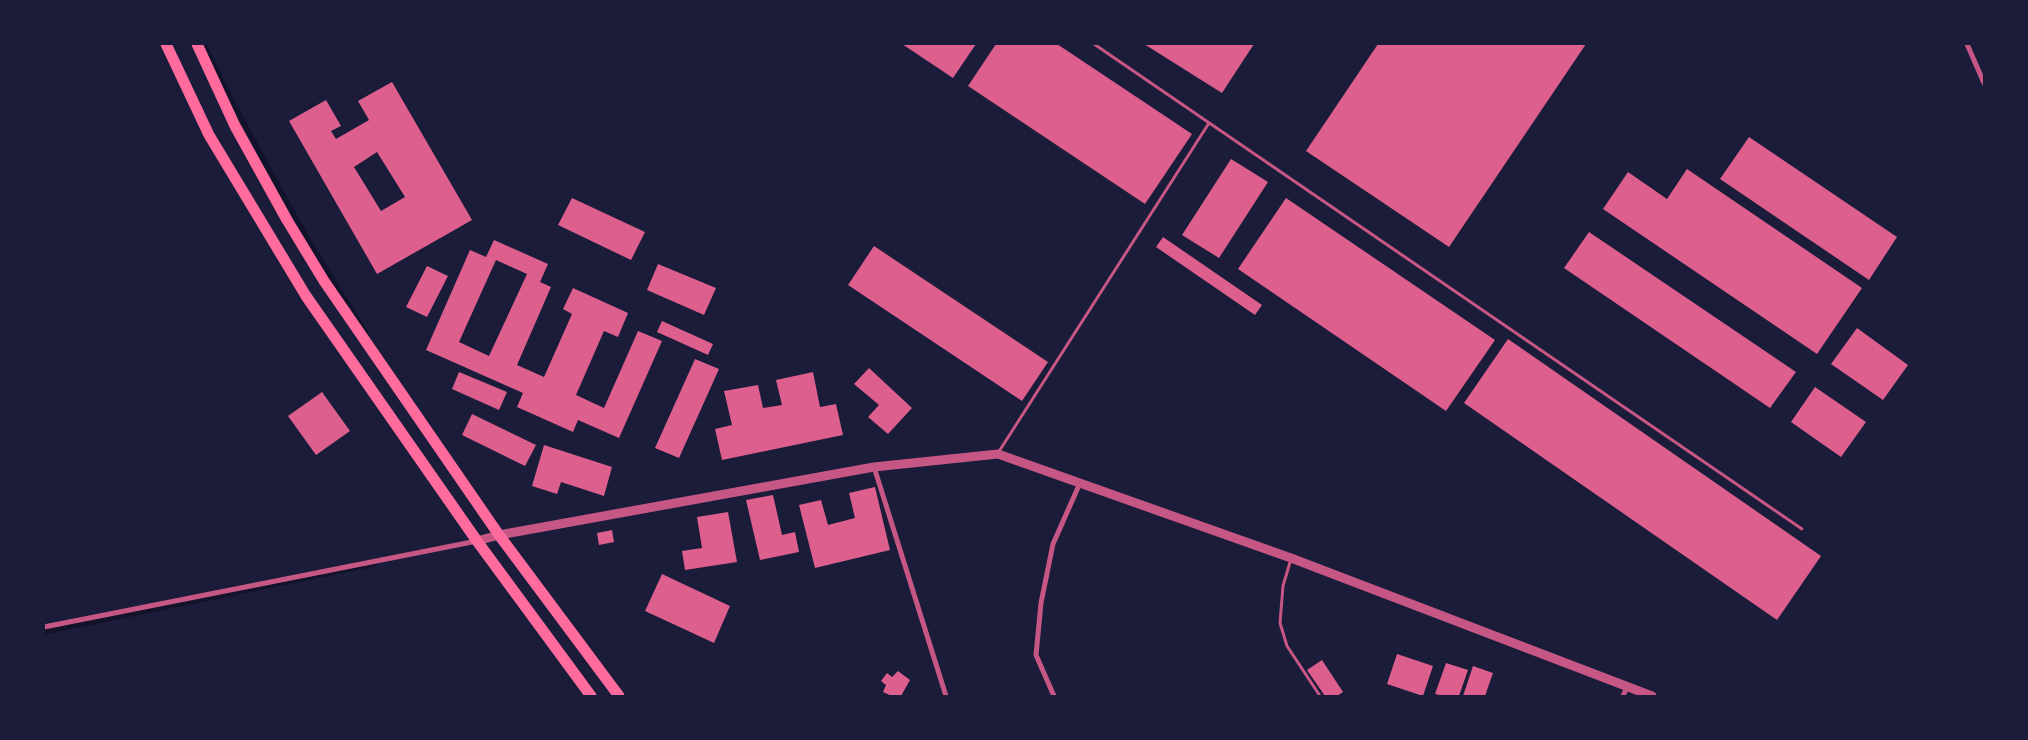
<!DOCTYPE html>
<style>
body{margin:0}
#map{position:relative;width:2028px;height:740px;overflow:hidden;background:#1b1b3a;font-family:"PT Sans Narrow",sans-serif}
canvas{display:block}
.frame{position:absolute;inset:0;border:45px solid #1b1b3a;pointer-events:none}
</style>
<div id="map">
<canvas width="2028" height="740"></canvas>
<div class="frame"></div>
</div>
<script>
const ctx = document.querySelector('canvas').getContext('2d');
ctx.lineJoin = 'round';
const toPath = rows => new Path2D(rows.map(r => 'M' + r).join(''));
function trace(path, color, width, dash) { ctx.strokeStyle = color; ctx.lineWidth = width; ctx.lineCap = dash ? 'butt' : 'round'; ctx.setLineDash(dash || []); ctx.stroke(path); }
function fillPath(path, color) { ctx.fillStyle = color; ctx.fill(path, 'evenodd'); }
trace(toPath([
 [204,44,233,103,280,190,313,248,366,333],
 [44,632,374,564]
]), '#12122b', 5);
fillPath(toPath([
 [902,44,976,44,953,78],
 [996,44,1057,44,1192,134,1145,204,968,86],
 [1144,44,1254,44,1222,93],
 [1378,44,1586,44,1449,247,1306,151],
 [392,82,472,220,377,274,289,121,326,100,341,126,331,131,336,139,369,120,358,101],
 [377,152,405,197,381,211,354,167],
 [1749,137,1897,237,1869,280,1720,179],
 [1231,159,1268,182,1219,258,1182,235],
 [1687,169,1862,288,1817,354,1603,209,1628,172,1667,199],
 [572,198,645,232,631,260,558,225],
 [1286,198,1495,340,1446,411,1238,269],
 [1589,232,1796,372,1770,408,1564,268],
 [1163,237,1262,305,1255,315,1156,247],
 [494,240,548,264,540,282,551,287,517,365,544,377,572,314,563,309,573,288,628,313,618,337,604,331,576,395,604,408,638,331,662,341,619,438,578,420,573,432,517,407,523,393,426,350,470,250,486,257],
 [496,260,527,274,489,356,459,342],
 [874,246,1048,362,1022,401,848,285],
 [658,264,716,288,704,315,647,290],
 [427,266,448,276,427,317,406,307],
 [662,321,713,344,708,355,657,332],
 [1857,328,1908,365,1883,400,1831,364],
 [1508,339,1821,556,1777,620,1464,403],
 [695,359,719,369,679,458,655,448],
 [869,368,912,408,888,434,868,417,879,405,854,384],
 [459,372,507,392,499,410,452,389],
 [813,372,820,407,836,404,843,435,722,460,715,429,732,425,724,391,758,385,763,408,782,405,776,380],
 [1815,387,1866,422,1841,457,1791,422],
 [322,392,350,431,316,455,288,416],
 [472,414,536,445,525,466,462,435],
 [544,445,612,467,604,496,561,482,557,494,532,486],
 [875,487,890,550,815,568,799,505,821,500,828,525,855,518,849,493],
 [773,495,782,535,795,532,799,552,760,560,746,500],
 [728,512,737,562,685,570,682,551,702,548,697,517],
 [612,530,614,542,599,545,597,533],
 [662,574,730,606,714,643,645,611],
 [1397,654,1433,666,1423,696,1387,684],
 [1322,660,1343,692,1337,696,1325,696,1307,670],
 [1446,663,1468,670,1459,696,1444,696,1435,694],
 [1473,666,1493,673,1485,696,1463,696],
 [898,671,910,680,901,696,892,696,883,692,886,685,881,681,887,673,892,677]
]), '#dd5f8e');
trace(toPath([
 [1094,44,1802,529],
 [998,453,1209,123],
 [1291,559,1283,586,1280,623,1287,646,1320,696]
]), '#c65784', 3);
trace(toPath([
 [1967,44,1984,83],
 [874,467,946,696],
 [44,627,477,541],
 [1054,696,1036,655,1041,603,1053,544,1080,483],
 [1623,696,1627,687]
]), '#c65784', 5);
trace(toPath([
 [477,541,499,535,874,467,998,454,1291,558,1652,696]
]), '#c65784', 9);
trace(toPath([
 [166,44,209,135,306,296,477,541,591,696],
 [197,44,235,126,287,220,324,281,499,535,619,696]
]), '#ff6b9d', 11);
</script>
